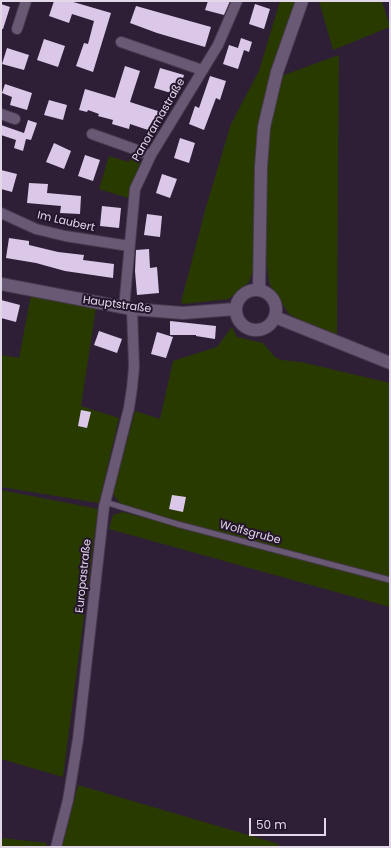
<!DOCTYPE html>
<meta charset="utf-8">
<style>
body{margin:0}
#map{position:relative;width:391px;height:848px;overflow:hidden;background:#2e1f37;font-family:Poppins,sans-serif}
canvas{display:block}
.frame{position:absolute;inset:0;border:2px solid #e2d8e8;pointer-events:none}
.scale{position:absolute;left:249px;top:818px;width:77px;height:18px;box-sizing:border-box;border:2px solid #e2d8e8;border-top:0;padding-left:5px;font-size:12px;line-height:14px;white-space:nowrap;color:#e2d8e8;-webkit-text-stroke:3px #24152d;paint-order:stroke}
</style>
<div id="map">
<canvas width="391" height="848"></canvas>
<div class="frame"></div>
<div class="scale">50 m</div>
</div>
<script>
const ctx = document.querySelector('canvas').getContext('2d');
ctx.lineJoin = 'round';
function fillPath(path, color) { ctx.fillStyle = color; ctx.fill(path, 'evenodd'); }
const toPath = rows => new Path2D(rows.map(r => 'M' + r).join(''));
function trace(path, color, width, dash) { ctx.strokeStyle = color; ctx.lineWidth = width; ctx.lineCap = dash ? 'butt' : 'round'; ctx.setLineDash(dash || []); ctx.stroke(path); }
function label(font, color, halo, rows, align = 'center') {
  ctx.font = font + ' Poppins,sans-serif'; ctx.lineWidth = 4; ctx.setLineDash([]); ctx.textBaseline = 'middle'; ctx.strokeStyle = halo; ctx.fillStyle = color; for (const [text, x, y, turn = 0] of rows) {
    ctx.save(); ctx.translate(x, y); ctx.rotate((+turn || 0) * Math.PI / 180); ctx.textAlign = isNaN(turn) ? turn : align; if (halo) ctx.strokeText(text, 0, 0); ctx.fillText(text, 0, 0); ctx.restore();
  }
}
fillPath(toPath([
 [280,1,296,1,270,77,259,124,255,164,254,266,252,274,249,282,229,299,183,304,181,302,206,207,231,124,259,71],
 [319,1,382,1,390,27,333,50],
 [339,55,338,179,337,336,310,325,289,314,271,287,269,281,266,257,264,194,268,130,281,76],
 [131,155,138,157,141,162,128,198,99,189,109,156,129,162],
 [31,295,96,308,81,406,119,418,99,503,1,487,1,355,19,358],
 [232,327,237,337,263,343,275,357,281,360,301,362,390,383,390,578,129,508,119,502,113,494,135,411,160,419,173,361,217,347],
 [1,490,98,509,63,777,1,759],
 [123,512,390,582,390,607,109,529,113,515],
 [78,785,279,844,278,847,62,847],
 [1,838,47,843,46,847,1,847]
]), '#293a00');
fillPath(toPath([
 [54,1,70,1,111,13,93,72,76,66,84,43,88,44,94,21,72,14,69,23,49,16],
 [208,1,230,1,224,15,205,10],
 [1,4,10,7,3,29,1,29],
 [255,4,270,9,264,29,249,24],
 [136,6,211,27,205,47,157,33,130,23],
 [241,38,252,42,249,52,244,50,238,69,223,64,229,45,238,48],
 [44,39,65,46,58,67,37,60],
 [7,48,29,55,24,70,2,64],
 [125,66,140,71,130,102,164,113,157,133,130,124,129,129,112,124,113,120,98,116,99,114,88,110,87,112,79,110,85,89,115,98],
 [160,68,184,75,178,95,154,88],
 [210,76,226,81,220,100,216,98,204,130,189,124,195,106,199,108],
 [5,84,32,93,27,110,10,105,12,97,2,93],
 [49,100,67,105,63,120,44,115],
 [28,120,37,123,31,140,26,139,23,151,14,148,16,140,1,135,1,125,24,133],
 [180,138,195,143,189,163,174,158],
 [54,143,71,151,64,169,46,162],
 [85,155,100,160,93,181,78,176],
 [1,170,17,174,12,192,1,189],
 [162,174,177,179,170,198,156,193],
 [29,183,48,184,47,193,81,196,80,214,60,213,61,206,27,203],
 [102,206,121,208,119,228,100,226],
 [147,214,162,216,160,237,144,235],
 [9,238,29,241,29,245,58,252,84,255,83,260,114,264,113,278,65,271,36,263,6,258],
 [149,249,150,268,157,267,159,293,137,295,135,271,136,250],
 [1,300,20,305,16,322,1,318],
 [170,321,216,326,215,339,196,336,196,335,170,335],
 [99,331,122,339,117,353,94,345],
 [157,332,173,337,166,358,151,354],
 [81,410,91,412,87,428,78,426],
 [172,495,186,497,183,512,169,509]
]), '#dbc8e8');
const lane = toPath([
 [105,502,177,524,390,580]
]);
const street = toPath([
 [17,29,26,1],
 [121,42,202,70],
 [1,114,15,119],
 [92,134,151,155],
 [1,213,36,229,65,236,129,246],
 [124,308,135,189,151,155,218,45,237,1],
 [56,847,68,800,78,739,104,507,129,408,132,388,134,367,132,309]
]);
const secondary = toPath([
 [1,284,132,309,183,313,235,309],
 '236 310a20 20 0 1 1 40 0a20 20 0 1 1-40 0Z',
 [259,290,261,167,264,127,277,72,302,1],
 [275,317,390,363]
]);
trace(lane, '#473a4e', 7);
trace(street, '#473a4e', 12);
trace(secondary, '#473a4e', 14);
trace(lane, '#6a5975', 5);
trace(street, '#6a5975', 10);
trace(secondary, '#6a5975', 12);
label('11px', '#e2d8e8', '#24152d', [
 ["Panoramastraße",159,120,-60],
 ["Im Laubert",66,222,13],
 ["Hauptstraße",117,305,8],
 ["Wolfsgrube",250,533,15],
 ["Europastraße",84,576,-84]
]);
</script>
